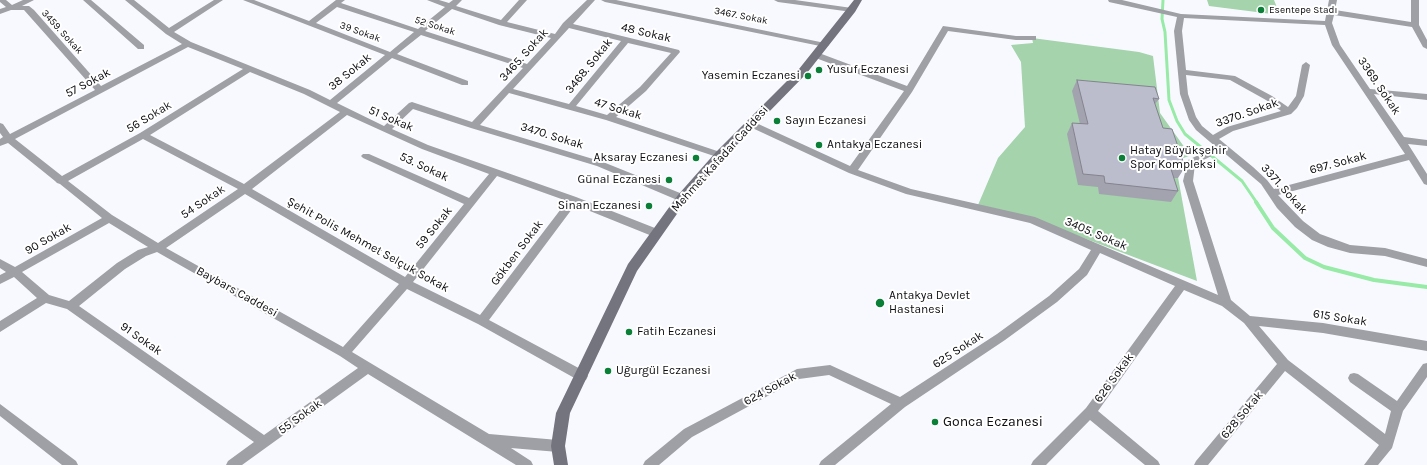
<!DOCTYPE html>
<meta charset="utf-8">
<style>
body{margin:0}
canvas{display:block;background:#f8f9ff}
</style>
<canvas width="1427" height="465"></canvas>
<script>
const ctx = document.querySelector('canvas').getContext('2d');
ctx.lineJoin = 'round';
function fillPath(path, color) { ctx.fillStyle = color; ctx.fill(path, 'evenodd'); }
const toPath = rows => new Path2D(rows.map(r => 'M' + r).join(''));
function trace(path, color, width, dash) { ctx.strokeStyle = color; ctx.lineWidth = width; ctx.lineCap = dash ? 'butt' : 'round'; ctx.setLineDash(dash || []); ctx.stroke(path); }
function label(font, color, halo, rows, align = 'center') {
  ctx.font = font + ' Karla,sans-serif'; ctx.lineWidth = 4; ctx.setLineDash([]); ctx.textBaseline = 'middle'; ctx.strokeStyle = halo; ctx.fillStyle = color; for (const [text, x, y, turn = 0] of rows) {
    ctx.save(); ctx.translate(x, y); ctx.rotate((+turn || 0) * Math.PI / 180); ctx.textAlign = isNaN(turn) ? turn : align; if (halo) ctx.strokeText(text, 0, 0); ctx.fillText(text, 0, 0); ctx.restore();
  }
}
fillPath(toPath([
 [1207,0,1274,0,1280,15,1209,6],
 [1032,38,1139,52,1153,56,1160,113,1185,148,1200,152,1175,161,1197,281,1031,218,978,205,998,158,1025,127,1021,62,1011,45,1033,43]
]), '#a4d3ac');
trace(toPath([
 [1163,0,1162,19,1165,32,1169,100,1177,121,1185,134,1242,181,1257,203]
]), '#98eaa7', 3);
trace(toPath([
 [1256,202,1273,228,1305,258,1324,267,1374,280,1427,287]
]), '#98eaa7', 4);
fillPath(toPath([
 [0,0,6,0,12,5,23,0,34,0,22,6,29,6,34,10,101,86,182,44,166,34,125,0,134,0,169,28,214,0,223,0,174,32,191,42,310,90,330,100,385,55,243,0,254,0,309,21,336,0,345,0,341,3,418,29,445,7,427,0,439,0,449,3,453,0,462,0,456,6,501,20,519,0,527,0,507,22,555,34,563,23,587,0,595,0,573,24,679,50,680,52,646,91,616,117,723,153,725,155,720,158,606,120,509,93,480,125,603,162,685,195,687,198,682,202,597,166,471,128,413,109,392,129,428,145,576,197,660,230,661,233,660,236,652,236,575,205,489,320,586,372,588,376,586,380,582,381,578,380,478,324,407,289,352,352,489,434,558,440,562,442,564,446,562,450,558,452,511,448,531,461,533,465,516,465,368,374,242,465,226,465,228,461,254,442,67,309,46,303,0,332,0,321,37,298,14,277,0,284,0,275,6,272,0,268,0,259,15,267,102,218,60,184,57,183,55,181,8,143,0,146,0,139,3,137,0,133,0,123,3,124,10,134,95,90,24,10,11,10,0,14,0,9,6,7,0,2,0,0],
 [337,7,414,32,390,52,316,23,337,7],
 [452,9,499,25,551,38,527,64,425,31,452,9],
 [569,28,621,41,569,104,513,89,569,28],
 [421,35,523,68,472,122,412,102,409,103,384,126,337,103,392,58,462,85,468,85,468,81,397,54,421,35],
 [628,43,671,53,640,87,607,115,576,106,628,43],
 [188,47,243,69,140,133,62,176,15,139,188,47],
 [250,72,304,94,340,112,244,184,150,135,250,72],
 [347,115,422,149,489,174,469,198,369,154,363,154,361,156,363,158,464,204,405,277,252,189,347,115],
 [143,139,238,189,158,243,112,215,68,181,143,139],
 [497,176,567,201,480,315,413,282,497,176],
 [245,194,399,284,343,347,166,248,245,194],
 [109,223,148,247,138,250,117,263,69,301,49,295,22,272,109,223],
 [157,252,340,356,358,368,264,435,79,306,125,269,146,256,157,252],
 [83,0,91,0,144,45,144,49,138,49,83,0],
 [601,0,616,0,825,43,829,45,825,47,605,2,601,0],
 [774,0,795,0,852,8,856,10,852,12,778,2,774,0],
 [1108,0,1122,0,1181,14,1325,21,1329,0,1337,0,1335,10,1411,22,1411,0,1419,0,1419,25,1427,40,1427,49,1423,47,1412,27,1334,15,1332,23,1340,45,1370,89,1427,94,1427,100,1374,94,1404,137,1427,140,1427,146,1408,144,1427,174,1427,185,1424,184,1409,160,1278,195,1303,221,1320,234,1350,245,1385,248,1427,259,1427,267,1385,256,1350,253,1328,247,1312,240,1295,227,1277,208,1261,184,1222,151,1195,164,1193,181,1231,300,1250,316,1323,323,1427,341,1427,351,1323,333,1259,326,1288,360,1385,434,1391,411,1350,382,1348,378,1350,374,1354,373,1358,374,1397,401,1423,364,1427,363,1427,377,1403,411,1392,448,1378,465,1364,465,1379,445,1285,371,1208,465,1194,465,1196,461,1277,364,1244,323,1222,306,1184,290,1098,411,1158,461,1160,465,1145,465,1090,420,1046,465,1031,465,1033,461,1086,408,1175,286,1100,253,1087,275,1057,302,1005,340,905,407,835,465,819,465,821,461,891,404,829,375,799,379,692,437,659,465,643,465,645,461,684,429,797,369,830,365,900,397,997,334,1049,296,1079,269,1091,250,1030,223,906,194,849,173,748,126,747,124,748,122,754,122,850,166,904,91,813,57,813,53,819,53,907,86,943,26,1016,36,1036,36,1036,40,1016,40,948,31,912,92,858,170,911,189,1035,217,1218,295,1183,181,1188,160,1216,147,1196,130,1189,120,1180,94,1174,31,1177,17,1109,2,1108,0],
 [1184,18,1325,25,1332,45,1405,154,1274,189,1267,180,1253,167,1219,139,1233,131,1291,114,1297,108,1304,96,1310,65,1306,62,1302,65,1296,96,1288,107,1272,96,1235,76,1186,70,1182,31,1184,18],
 [1186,75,1230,80,1266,100,1281,111,1227,127,1213,135,1202,126,1196,117,1188,94,1186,75],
 [0,404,76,461,78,465,62,465,0,416,0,404]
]), '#9f9fa6');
fillPath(toPath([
 [854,0,862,0,855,12,807,73,724,158,686,201,637,271,570,413,565,446,568,465,554,465,551,446,556,413,628,264,678,195,716,152,799,69,854,0]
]), '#74747e');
fillPath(toPath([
 [1077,80,1159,99,1155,104,1163,128,1185,167,1178,178,1174,178,1178,191,1171,202,1099,194,1098,187,1078,185,1067,134,1072,123,1080,124,1072,91]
]), '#a2a3af');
const building = toPath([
 [1077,80,1155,87,1159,99,1153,98,1163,128,1172,129,1185,167,1170,166,1178,191,1105,183,1104,176,1083,174,1072,123,1088,124,1077,80]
]);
fillPath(building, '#bcbdcc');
trace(building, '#84848f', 1);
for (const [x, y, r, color] of [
 [1261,10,4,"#0a7f37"],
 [819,70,4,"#0a7f37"],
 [808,76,4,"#0a7f37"],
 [777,121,4,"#0a7f37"],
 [819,145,4,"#0a7f37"],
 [696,158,4,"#0a7f37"],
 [1122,158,4,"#0a7f37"],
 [669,180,4,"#0a7f37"],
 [649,206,4,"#0a7f37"],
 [880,303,5,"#0a7f37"],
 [629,332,4,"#0a7f37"],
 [608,371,4,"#0a7f37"],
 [935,422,4,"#0a7f37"]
]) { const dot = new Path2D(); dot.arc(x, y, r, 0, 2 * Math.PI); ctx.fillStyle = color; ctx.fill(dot); trace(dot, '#fff', 1.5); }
label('10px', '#0c0c11', '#fff', [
 ["Esentepe Stadı",1269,10]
], 'left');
label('10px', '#0c0c11', '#fff', [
 ["3467. Sokak",741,16,11],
 ["52 Sokak",435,26,18],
 ["3459. Sokak",62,32,48],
 ["39 Sokak",360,32,20]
]);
label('12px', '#0c0c11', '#fff', [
 ["48 Sokak",646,33,13],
 ["3465. Sokak",524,55,-48],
 ["3468. Sokak",589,66,-51],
 ["38 Sokak",350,72,-39],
 ["57 Sokak",88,83,-28],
 ["3369. Sokak",1379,86,56],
 ["47 Sokak",618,109,17],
 ["3370. Sokak",1247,113,-19],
 ["56 Sokak",149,117,-31],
 ["51 Sokak",391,119,23],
 ["3470. Sokak",552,136,17],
 ["Mehmet Kafadar Caddesi",720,159,-48],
 ["697. Sokak",1338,163,-15],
 ["53. Sokak",424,167,25],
 ["3371. Sokak",1284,189,48],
 ["54 Sokak",203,202,-34],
 ["59 Sokak",434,228,-51],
 ["3405. Sokak",1096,234,23],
 ["90 Sokak",48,239,-30],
 ["Şehit Polis Mehmet Selçuk Sokak",368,245,29],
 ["Gökben Sokak",517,253,-53],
 ["Baybars Caddesi",237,292,29],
 ["615 Sokak",1340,318,9],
 ["91 Sokak",141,339,35],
 ["625 Sokak",958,350,-33],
 ["626 Sokak",1114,378,-54],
 ["624 Sokak",770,389,-28],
 ["628 Sokak",1242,415,-50],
 ["55 Sokak",300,417,-36]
]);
label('12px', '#0c0c11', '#fff', [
 ["Yusuf Eczanesi",827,70],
 ["Yasemin Eczanesi",800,76,"right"],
 ["Sayın Eczanesi",785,121],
 ["Antakya Eczanesi",827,145],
 ["Hatay Büyükşehir",1130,151],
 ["Spor Kompleksi",1130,165],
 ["Aksaray Eczanesi",688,158,"right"],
 ["Günal Eczanesi",661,180,"right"],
 ["Sinan Eczanesi",641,206,"right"],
 ["Antakya Devlet",889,296],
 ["Hastanesi",889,310],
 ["Fatih Eczanesi",637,332],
 ["Uğurgül Eczanesi",616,371]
], 'left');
label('14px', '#0c0c11', '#fff', [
 ["Gonca Eczanesi",943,422]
], 'left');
</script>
